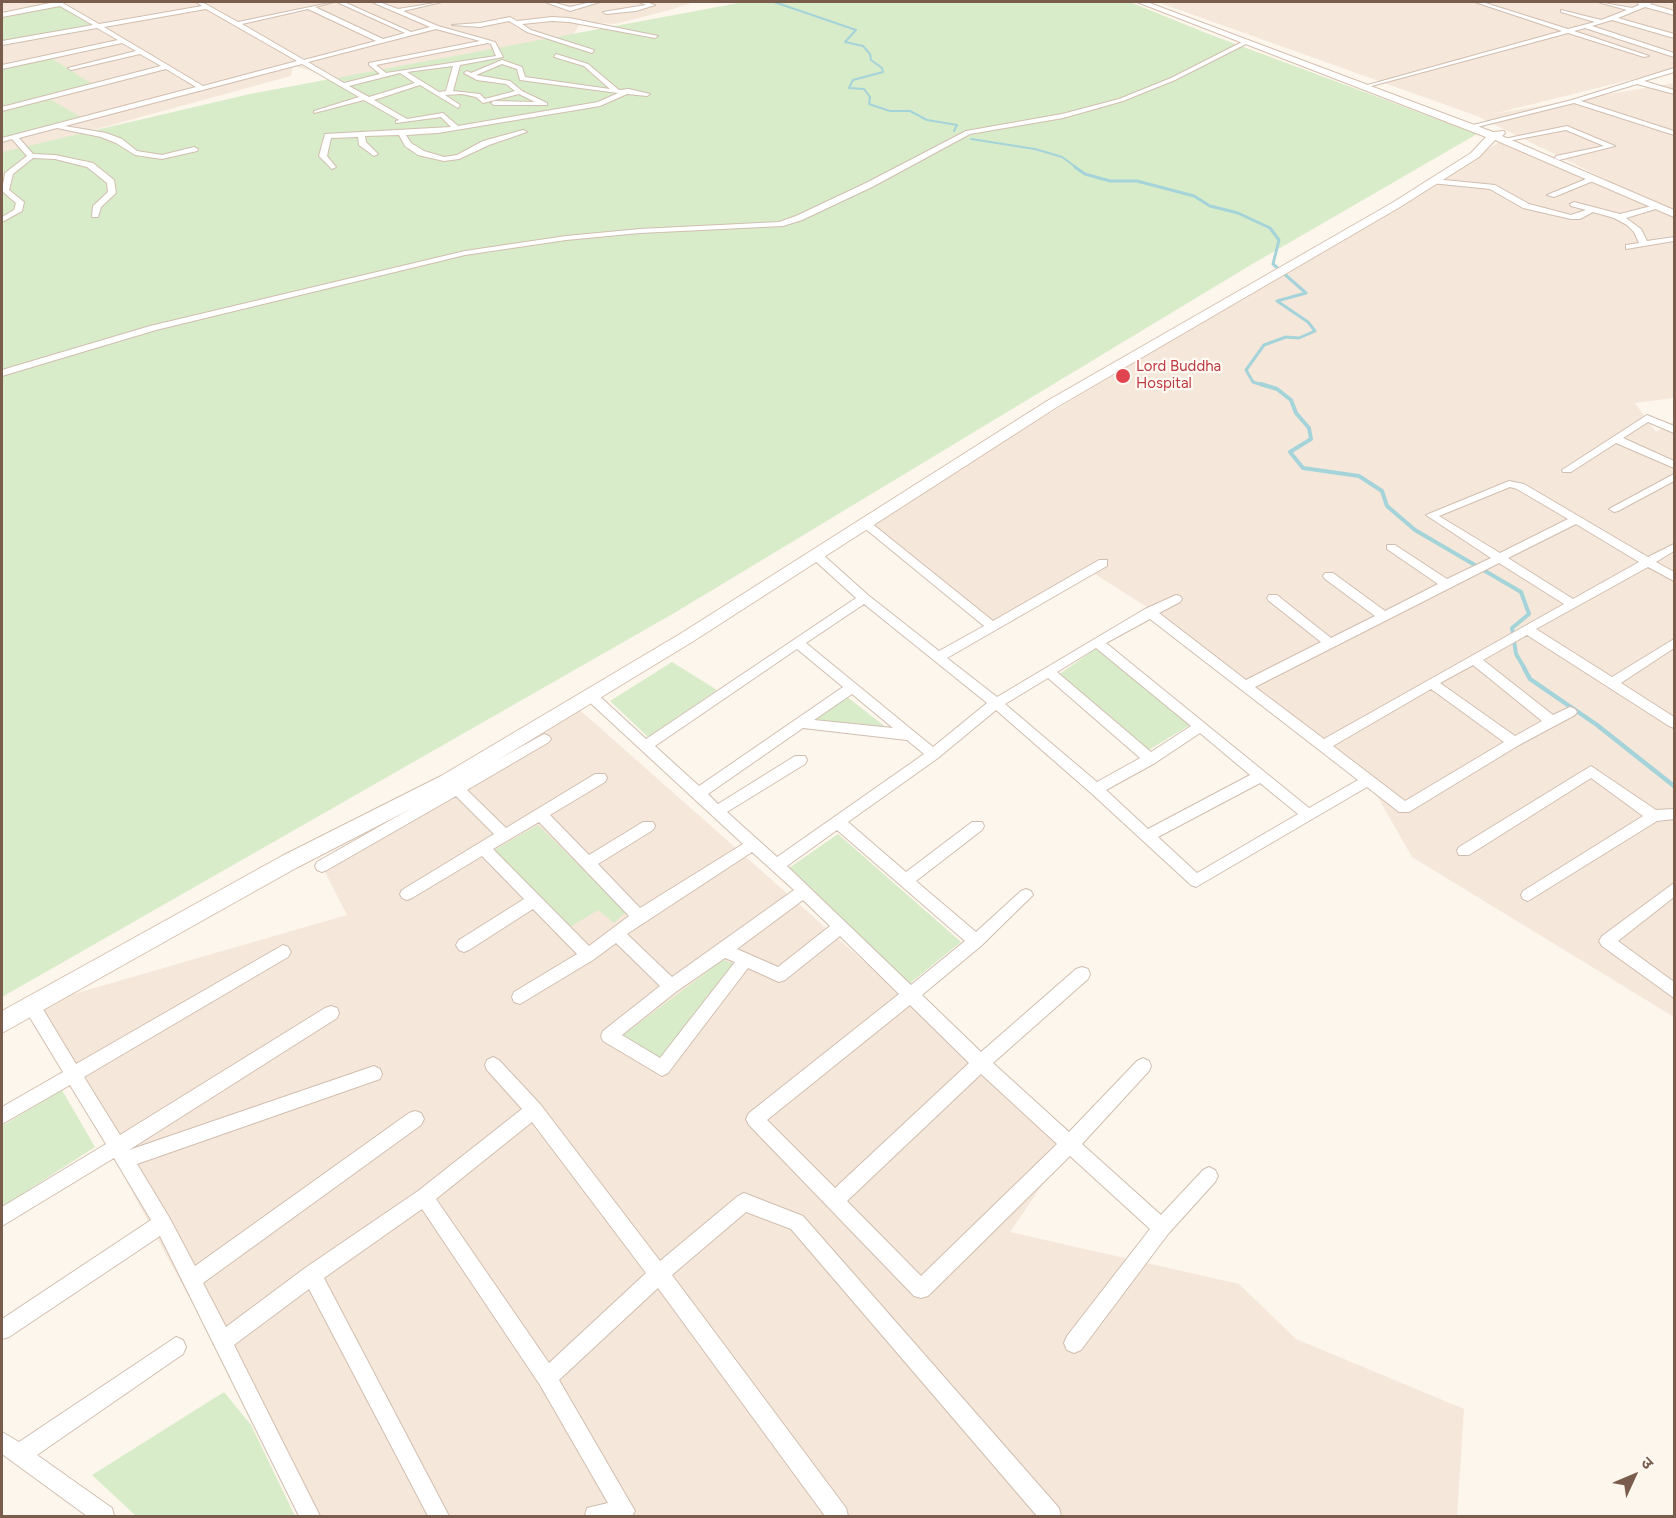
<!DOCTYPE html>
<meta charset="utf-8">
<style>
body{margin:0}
#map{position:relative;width:1676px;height:1518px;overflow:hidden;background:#fdf6ec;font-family:Figtree,"Noto Sans Devanagari",sans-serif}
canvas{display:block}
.frame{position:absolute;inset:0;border:3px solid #7a5c4d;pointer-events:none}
.north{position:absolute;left:1604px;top:1446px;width:60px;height:60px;-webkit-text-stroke:4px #fffaf3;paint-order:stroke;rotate:46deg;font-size:16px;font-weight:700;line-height:24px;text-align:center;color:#7a5c4d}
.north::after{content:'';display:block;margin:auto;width:21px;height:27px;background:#7a5c4d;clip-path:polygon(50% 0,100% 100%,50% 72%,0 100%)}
</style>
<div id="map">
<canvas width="1676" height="1518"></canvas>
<div class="frame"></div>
<div class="north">उ</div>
</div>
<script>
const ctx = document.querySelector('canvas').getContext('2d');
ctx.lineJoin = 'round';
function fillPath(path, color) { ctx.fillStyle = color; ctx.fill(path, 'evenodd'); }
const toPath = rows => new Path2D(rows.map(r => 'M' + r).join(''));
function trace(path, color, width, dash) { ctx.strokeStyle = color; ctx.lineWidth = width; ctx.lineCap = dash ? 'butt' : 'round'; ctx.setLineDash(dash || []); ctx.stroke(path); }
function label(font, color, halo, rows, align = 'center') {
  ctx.font = font + ' Figtree,sans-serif'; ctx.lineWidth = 4.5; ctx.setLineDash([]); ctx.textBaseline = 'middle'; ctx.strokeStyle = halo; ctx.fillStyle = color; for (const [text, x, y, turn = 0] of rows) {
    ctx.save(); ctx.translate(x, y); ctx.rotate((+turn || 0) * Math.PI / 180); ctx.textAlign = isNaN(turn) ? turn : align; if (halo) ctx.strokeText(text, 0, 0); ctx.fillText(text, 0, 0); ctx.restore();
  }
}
fillPath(toPath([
 [2,2,694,2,670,10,615,24,581,22,559,57,386,116,313,71,293,66,291,76,2,155],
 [1157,2,1674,2,1674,69,1493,114,1674,83,1674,213,1477,116],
 [1503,140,1674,215,1674,398,1635,403,1656,432,1674,421,1674,1017,1412,857,1368,780,1150,609,1090,571,992,626,866,524],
 [572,703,1070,1144,1010,1232,1239,1284,1296,1339,1464,1409,1457,1516,307,1516,32,1006,347,915,322,866]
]), '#f5e8da');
fillPath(toPath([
 [744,2,1130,2,1206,33,1477,134,1249,266,676,612,2,997,2,152,250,94],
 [59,5,93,26,2,42,2,16],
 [51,58,94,85,2,108,2,68],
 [49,99,83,118,2,139,2,111],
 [1097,648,1190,725,1147,751,1058,675],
 [672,662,717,690,648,737,610,701],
 [846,696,892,732,810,721],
 [538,825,626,912,614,923,598,910,570,927,494,850],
 [838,834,961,942,909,984,789,868],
 [723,960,735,964,661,1061,622,1036],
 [62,1090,95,1147,2,1207,2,1126],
 [224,1392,251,1425,295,1516,136,1516,92,1475]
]), '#d8ecc9');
trace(toPath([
 [774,2,856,30,845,42,863,46,870,54,871,60,882,68,883,72,853,80,849,88,864,89,870,97,869,104,890,111,910,111,927,120,957,125,954,131],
 [971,139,1035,149,1062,157,1077,168]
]), '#a5d3da', 2);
trace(toPath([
 [1075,167,1085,174,1110,181,1137,181,1194,196,1210,206,1238,213,1270,228,1279,240,1273,264,1306,293,1277,301,1308,322,1315,331,1299,338,1286,337,1264,345,1246,370,1253,382,1266,386]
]), '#a5d3da', 3);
trace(toPath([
 [1261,384,1277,389,1291,400,1296,413,1309,428,1311,439,1290,452,1303,468,1359,476,1382,491,1387,506,1415,530,1521,592,1529,614,1512,628,1516,654,1525,669]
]), '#a5d3da', 4);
trace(toPath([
 [1524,668,1530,679,1597,725,1674,786]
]), '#a5d3da', 4.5);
const street = toPath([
 [55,2,61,2,99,24,202,6,196,2,202,2,238,22,334,2,315,7,383,39,405,33,337,2,344,2,411,32,430,27,372,2,379,2,398,9,442,2,403,11,438,26,495,42,503,57,460,65,453,91,480,94,485,99,515,91,506,84,477,80,464,73,467,71,471,73,502,60,522,67,525,77,610,89,584,66,554,57,556,54,588,64,619,90,629,89,650,94,647,96,627,94,600,106,438,133,406,135,411,143,424,151,444,157,457,155,483,141,523,130,527,132,489,145,459,159,444,161,418,155,405,146,399,135,365,136,366,142,378,154,374,156,359,145,358,137,331,138,327,156,336,167,332,169,319,156,325,134,451,127,441,117,396,123,396,121,399,120,364,100,314,113,314,111,359,97,302,64,65,126,106,133,122,139,137,151,162,155,194,147,198,149,197,151,162,159,135,155,116,143,101,137,57,128,19,138,33,154,55,155,93,163,114,180,116,193,101,207,98,217,92,217,93,206,108,192,107,183,87,167,55,159,33,158,13,174,9,190,24,202,22,211,2,222,2,217,14,210,16,203,2,191,5,173,27,156,12,139,2,142,2,138,196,87,166,69,2,111,2,107,161,66,140,54,71,70,68,68,136,51,122,43,2,69,2,65,118,40,97,28,2,45,2,41,93,25,60,6,2,17,2,13,55,2],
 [206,9,297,61,203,86,104,27,206,9],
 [308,9,376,41,304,60,242,24,308,9],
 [436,29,480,41,369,63,369,65,380,74,344,83,308,62,436,29],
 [488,43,491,44,496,56,386,73,376,65,488,43],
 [502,64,517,69,520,80,618,93,598,102,458,126,443,113,407,119,374,100,420,85,458,108,460,105,445,95,462,94,476,97,483,103,519,94,535,102,494,101,491,103,494,105,547,105,547,103,522,91,510,81,476,75,502,64],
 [453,66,446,91,439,92,407,72,453,66],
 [400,73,415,83,369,97,349,86,400,73],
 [545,2,552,2,570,7,591,2,600,2,570,11,545,2],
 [639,2,646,2,655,5,636,11,606,14,603,12,646,5,639,2],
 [1475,2,1482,2,1568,29,1595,22,1561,12,1561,10,1601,20,1627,10,1598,2,1632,8,1639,5,1637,2,1653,2,1650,4,1674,11,1674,15,1645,7,1618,18,1674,34,1674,38,1612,20,1592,26,1674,53,1674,57,1585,28,1574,31,1649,56,1644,57,1568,33,1364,88,1364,86,1562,31,1475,2],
 [510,17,517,21,552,17,569,18,658,36,655,38,569,22,552,21,522,24,531,30,594,50,592,53,527,32,509,21,480,27,452,25,480,23,510,17],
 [1244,41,1246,44,1175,80,1123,101,1063,118,970,134,872,187,802,220,783,226,640,233,566,240,465,255,156,330,2,376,2,370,150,326,465,251,566,236,640,229,779,222,796,216,866,183,966,131,1062,114,1119,99,1171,78,1244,41],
 [1674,68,1674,72,1644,81,1674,90,1674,94,1637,84,1581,101,1674,131,1674,135,1574,103,1469,129,1465,127,1572,100,1674,68],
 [1567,126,1615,146,1559,160,1555,158,1556,156,1604,146,1566,130,1503,142,1499,140,1567,126],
 [1591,177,1598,179,1554,197,1547,195,1591,177],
 [1434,179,1495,185,1529,204,1571,215,1586,210,1571,206,1570,204,1574,202,1620,214,1659,204,1659,208,1626,218,1641,229,1647,241,1674,237,1674,241,1626,249,1626,245,1639,243,1634,232,1627,225,1614,218,1593,212,1580,219,1571,219,1523,208,1490,189,1431,183,1431,179,1434,179],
 [1647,415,1674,426,1674,433,1648,422,1623,438,1674,461,1674,468,1616,443,1571,472,1563,472,1562,470,1647,415],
 [1674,474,1674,481,1618,511,1614,512,1609,509,1674,474],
 [1509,481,1524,484,1648,557,1674,544,1674,551,1656,562,1674,572,1674,581,1648,567,1536,629,1612,677,1674,639,1674,648,1621,683,1674,717,1674,728,1669,726,1527,635,1483,660,1553,715,1570,707,1575,709,1577,712,1575,715,1519,745,1409,812,1399,812,1367,787,1196,887,1191,885,1091,793,996,710,938,758,848,822,906,872,972,822,982,822,984,826,982,830,916,881,976,932,1021,891,1026,889,1031,891,1033,895,981,946,922,995,981,1052,1076,969,1082,967,1088,969,1090,974,1088,979,993,1063,1069,1132,1137,1061,1143,1058,1149,1061,1151,1066,1149,1071,1082,1144,1161,1215,1203,1170,1209,1167,1215,1170,1218,1176,1215,1182,1168,1234,1081,1350,1074,1353,1067,1350,1064,1343,1067,1336,1150,1229,1070,1156,928,1296,921,1298,914,1296,749,1125,746,1119,749,1113,899,994,840,936,785,980,779,982,748,968,668,1073,662,1076,603,1041,601,1036,603,1031,660,986,616,943,593,960,520,1004,514,1002,512,997,514,992,577,954,533,909,469,950,464,952,459,950,456,945,459,940,524,899,482,856,412,898,407,900,402,898,400,894,402,890,494,834,456,796,327,870,322,872,317,870,315,866,317,862,447,788,445,784,447,780,452,779,458,782,544,734,549,736,551,739,549,742,467,790,506,828,595,774,605,774,607,778,605,782,550,815,589,855,643,822,653,822,655,826,653,830,598,864,640,908,743,844,585,698,584,695,585,692,595,692,646,739,856,598,813,559,811,556,817,552,821,553,868,595,939,651,984,626,862,526,862,522,870,522,993,621,1099,560,1107,560,1107,566,947,658,997,697,1145,609,1176,595,1180,596,1182,599,1180,602,1159,613,1246,680,1321,642,1269,601,1267,598,1269,595,1277,595,1331,638,1375,616,1325,579,1323,576,1325,573,1333,573,1385,611,1438,584,1387,549,1387,545,1395,545,1447,579,1491,558,1426,515,1509,481],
 [1510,487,1517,489,1568,519,1500,553,1439,516,1510,487],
 [1576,524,1639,562,1573,599,1508,558,1576,524],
 [1499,563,1564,604,1324,739,1255,687,1499,563],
 [864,604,987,703,933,747,806,643,864,604],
 [1150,619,1318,749,1358,780,1309,808,1106,643,1150,619],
 [1096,648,1191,726,1151,752,1057,672,1096,648],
 [797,649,843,687,699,786,655,746,797,649],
 [1473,665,1542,721,1515,736,1440,683,1473,665],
 [1048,678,1140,758,1097,782,1005,704,1048,678],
 [1431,689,1504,742,1405,801,1333,746,1431,689],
 [852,694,893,728,814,720,852,694],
 [803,728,907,740,924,754,777,857,727,812,805,764,807,760,805,756,795,756,718,804,708,794,803,728],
 [1200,733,1250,775,1148,829,1106,790,1155,763,1200,733],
 [1260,783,1298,814,1197,873,1158,837,1260,783],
 [539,822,629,916,589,946,493,849,539,822],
 [837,830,965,941,911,985,787,866,837,830],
 [752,852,794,890,672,977,627,934,752,852],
 [803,900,830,926,778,967,737,949,803,900],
 [725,958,735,962,660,1058,622,1035,677,991,725,958],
 [910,1005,969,1063,835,1188,767,1120,910,1005],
 [981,1074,1057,1144,921,1276,847,1201,981,1074],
 [1591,766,1656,810,1674,809,1674,819,1657,821,1528,901,1523,899,1521,895,1523,891,1643,816,1591,778,1469,855,1459,855,1457,851,1459,847,1591,766],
 [1674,883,1674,897,1618,941,1674,982,1674,998,1602,946,1599,941,1602,936,1674,883],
 [283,945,288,947,291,952,288,957,84,1077,120,1135,325,1008,331,1006,337,1008,339,1013,337,1018,129,1150,374,1066,380,1069,382,1074,380,1079,137,1164,169,1217,195,1266,409,1113,415,1111,421,1113,424,1119,421,1125,203,1283,226,1327,305,1268,418,1191,522,1109,487,1070,485,1065,487,1060,493,1057,499,1060,540,1104,660,1261,738,1196,744,1193,803,1216,1059,1508,1061,1516,1037,1516,791,1229,746,1212,672,1275,846,1508,848,1516,825,1516,658,1288,559,1380,635,1511,632,1516,585,1516,587,1508,608,1503,540,1385,422,1209,324,1278,449,1516,428,1516,309,1289,234,1345,320,1516,299,1516,160,1236,9,1337,2,1339,2,1319,151,1220,114,1158,2,1226,2,1207,106,1144,70,1085,2,1124,2,1107,63,1072,26,1011,24,1006,26,1001,32,999,38,1001,76,1064,283,945],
 [532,1122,646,1273,549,1363,436,1199,532,1122],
 [176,1337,183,1340,186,1347,183,1354,37,1455,112,1508,114,1516,87,1516,2,1454,2,1432,19,1442,176,1337]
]);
const secondary = toPath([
 [1137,2,1147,2,1493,132,1504,131,1505,133,1502,136,1674,210,1674,217,1495,140,1479,157,1400,207,1057,407,692,642,455,786,296,868,2,1033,2,1011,282,856,441,776,680,634,1047,401,1392,203,1471,153,1486,137,1137,2]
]);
trace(street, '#d1beb0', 2);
trace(secondary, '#d6c0b0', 2);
fillPath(street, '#fff');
fillPath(secondary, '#fff');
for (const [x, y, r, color] of [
 [1123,376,8,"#e0444e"]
]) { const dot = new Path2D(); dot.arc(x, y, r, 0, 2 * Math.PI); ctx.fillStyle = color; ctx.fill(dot); trace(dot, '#fffaf3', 2); }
label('15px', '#be3a42', '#fffaf3', [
 ["Lord Buddha",1136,367],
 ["Hospital",1136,384]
], 'left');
</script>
